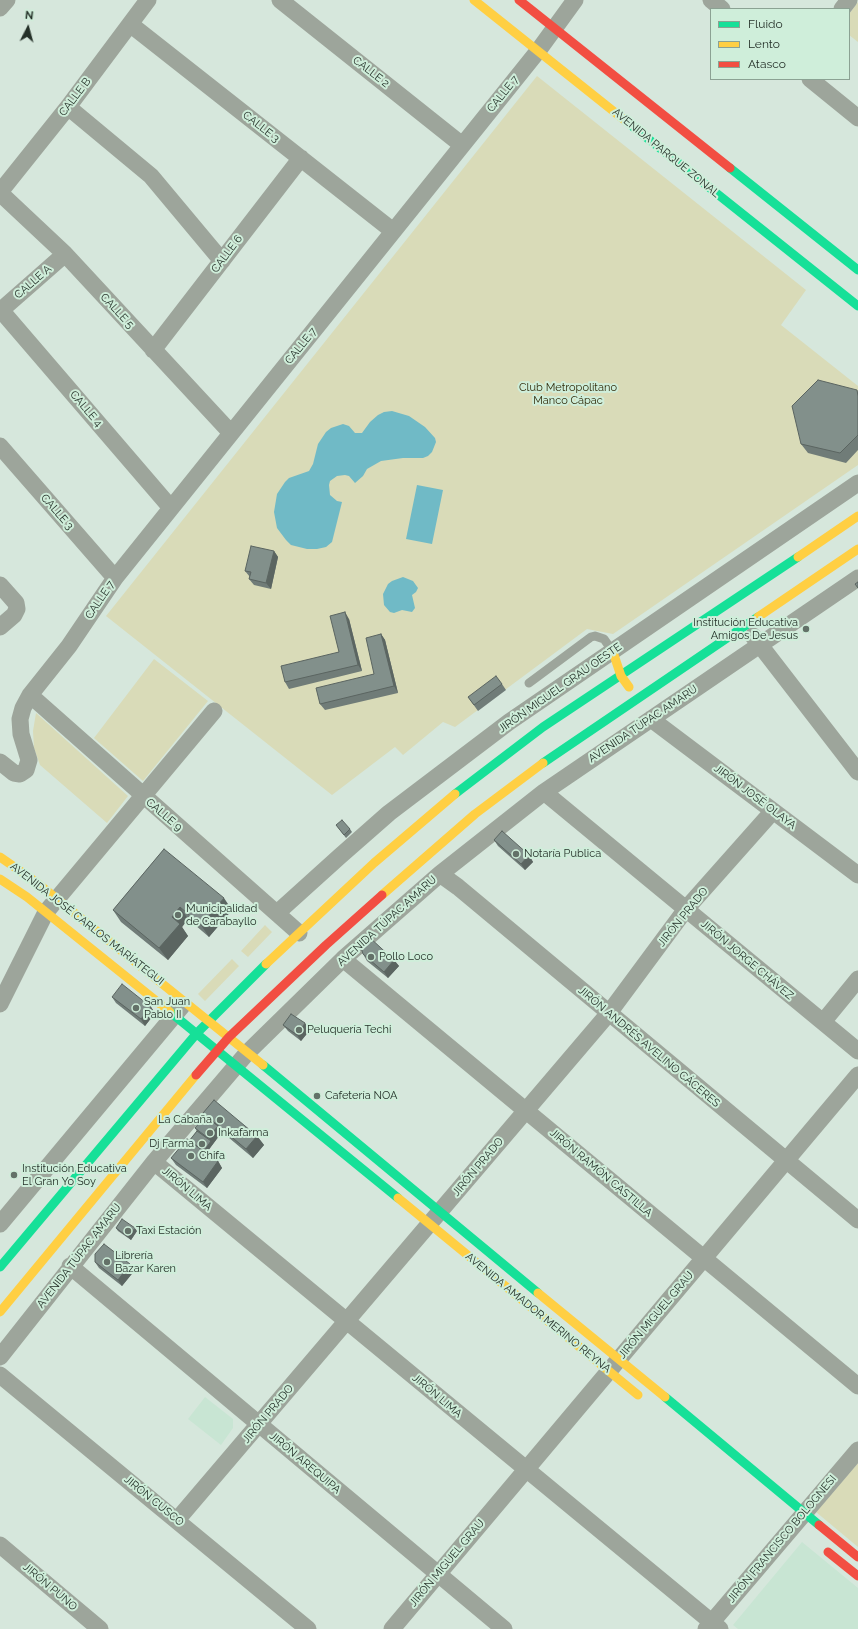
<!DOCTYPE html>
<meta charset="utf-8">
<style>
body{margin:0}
#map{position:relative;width:858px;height:1629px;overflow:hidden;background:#d6e7dc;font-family:Raleway,sans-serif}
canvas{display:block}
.legend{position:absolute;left:710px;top:8px;width:140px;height:72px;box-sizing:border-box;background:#cfeeda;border:1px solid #8ba293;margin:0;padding:5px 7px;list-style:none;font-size:12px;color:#253129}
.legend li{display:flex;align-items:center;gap:8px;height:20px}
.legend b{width:20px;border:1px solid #8ba293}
.north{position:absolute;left:8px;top:8px;width:40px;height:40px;-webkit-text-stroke:3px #cfeeda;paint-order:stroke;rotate:6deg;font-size:11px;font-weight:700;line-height:16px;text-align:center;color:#253129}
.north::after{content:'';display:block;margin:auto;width:14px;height:18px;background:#253129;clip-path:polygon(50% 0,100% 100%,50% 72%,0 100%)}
</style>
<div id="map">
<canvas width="858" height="1629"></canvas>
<ul class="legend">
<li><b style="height:5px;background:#16e098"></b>Fluido</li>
<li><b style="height:5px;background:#ffcf43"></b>Lento</li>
<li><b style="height:5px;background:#f24e42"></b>Atasco</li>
</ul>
<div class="north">N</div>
</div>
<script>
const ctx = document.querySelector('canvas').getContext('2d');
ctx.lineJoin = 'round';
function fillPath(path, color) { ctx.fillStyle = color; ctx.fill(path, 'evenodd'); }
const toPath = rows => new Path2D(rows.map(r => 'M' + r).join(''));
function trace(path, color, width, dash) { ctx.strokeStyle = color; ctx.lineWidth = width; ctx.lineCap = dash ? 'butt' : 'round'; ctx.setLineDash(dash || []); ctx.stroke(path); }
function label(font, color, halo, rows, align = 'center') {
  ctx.font = font + ' Raleway,sans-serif'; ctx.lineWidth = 4; ctx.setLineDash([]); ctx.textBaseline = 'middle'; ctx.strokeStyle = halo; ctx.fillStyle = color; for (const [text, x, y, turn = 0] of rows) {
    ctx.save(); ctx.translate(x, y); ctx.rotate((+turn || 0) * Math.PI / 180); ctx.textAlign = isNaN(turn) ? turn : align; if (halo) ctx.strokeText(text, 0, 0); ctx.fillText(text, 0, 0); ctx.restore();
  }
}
fillPath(toPath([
 [205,1397,233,1419,233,1428,221,1445,188,1419],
 [802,1542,858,1588,858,1629,738,1629,733,1625]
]), '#c8e5d3');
fillPath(toPath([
 [858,2,858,42,849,35,849,14],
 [537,76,806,290,781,325,858,386,858,465,613,634,587,629,455,727,443,722,403,755,395,747,332,795,106,616],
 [154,659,208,701,143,781,94,738],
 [36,713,128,796,107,823,40,765,34,748,33,731],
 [265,925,272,932,248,957,241,951],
 [232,959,239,966,205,1001,198,994],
 [858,1463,858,1547,816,1512]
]), '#d9dbb8');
fillPath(toPath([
 [392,411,409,416,425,427,435,438,436,442,432,452,428,456,423,458,403,458,381,461,367,469,363,476,355,483,349,476,345,475,337,476,330,481,329,485,330,495,337,501,342,502,332,542,326,547,317,549,307,549,291,545,286,540,277,528,274,512,277,494,285,482,289,478,309,471,313,464,318,444,326,432,331,428,343,424,349,426,355,433,362,433,370,422,378,415,384,412],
 [417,485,443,490,432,544,406,539],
 [403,577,413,581,418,588,416,592,412,595,415,608,412,612,402,610,394,613,390,612,384,605,383,594,388,584,392,581]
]), '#70bac6');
trace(toPath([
 [529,683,591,637,595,636,604,639,613,652]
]), '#9da59b', 9);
trace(toPath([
 [280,0,462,145],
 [711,0,722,9],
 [0,8,7,0],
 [842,9,849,0],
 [130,24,393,231],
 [810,79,858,118],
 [68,107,151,176,222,261],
 [0,192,68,107,148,0],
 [0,193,65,254,231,433],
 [1,310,171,508],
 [0,311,65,254],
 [153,350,301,158],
 [0,446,115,578],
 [0,585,16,603,17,609,14,615,0,627],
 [753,636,858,772],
 [30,695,299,933],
 [651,719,858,875],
 [0,762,14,773,20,774,26,770,29,760,21,734,20,719,23,708,30,695,69,646,115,578,538,51,575,0],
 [544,792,858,1051],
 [440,874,458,887,858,1220],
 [277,913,339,857,389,813,509,722,858,483],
 [343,959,858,1386],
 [0,1004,46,912,214,711],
 [823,1022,858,979],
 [154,1162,720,1629],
 [0,1224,182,1006],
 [70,1266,504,1629],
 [0,1357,154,1162,247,1053,343,959,440,874,544,792,858,578],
 [0,1375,308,1629],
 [177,1520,609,1013,686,909,773,811],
 [0,1545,100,1629],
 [392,1629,858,1075],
 [706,1629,858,1450]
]), '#9da59b', 17);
trace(toPath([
 [627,122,858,306],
 [730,168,858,270],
 [543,763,758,617],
 [455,794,543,727,798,557],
 [170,1012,398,1198],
 [263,1065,538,1293],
 [0,1267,197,1033,266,964],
 [665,1397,819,1525]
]), '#16e098', 9);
trace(toPath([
 [474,0,627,122],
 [798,557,858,516],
 [758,617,858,549],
 [613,652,621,676,629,687],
 [0,857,36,882,263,1065],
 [0,879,27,897,170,1012],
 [382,895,475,814,543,763],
 [266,964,374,863,455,794],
 [398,1198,638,1395],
 [538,1293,665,1397],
 [0,1312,196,1075]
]), '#ffcf43', 9);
trace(toPath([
 [519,0,730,168],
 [196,1075,229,1037,326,945,382,895],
 [819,1525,858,1557],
 [828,1552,858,1576]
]), '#f24e42', 9);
fillPath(toPath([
 [857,390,858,392,858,450,846,463,808,453,801,444],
 [274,551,278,557,271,589,254,585,249,579,250,577,245,571],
 [349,619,362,671,289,689,285,682,339,652],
 [381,634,385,640,398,693,325,710,320,704,374,674],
 [502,684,506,690,478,711,468,697],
 [336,825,350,829,352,832,346,838],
 [494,840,529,855,533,862,525,870,498,846],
 [164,849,232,910,209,937,188,919,182,927,188,936,168,960,121,922,113,910],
 [363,954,394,960,399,966,388,978,367,961],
 [112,997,151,1007,155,1013,145,1026,116,1003],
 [283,1025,310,1030,301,1041,288,1031],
 [203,1113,257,1136,264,1145,253,1158,222,1132,206,1153,218,1161,222,1168,207,1188,176,1165,171,1158,189,1141,197,1131,195,1128,205,1116],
 [116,1228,137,1231,131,1240,118,1231],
 [95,1262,135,1270,122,1286,99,1268]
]), '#707c78');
fillPath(toPath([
 [274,551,278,557,271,589,266,583],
 [345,612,349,619,362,671,358,665],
 [381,634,385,640,398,693,394,686],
 [529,855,533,862,525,870,521,864],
 [224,898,232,910,209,937,201,925],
 [180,907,188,919,182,927,188,936,168,960,159,948,172,917],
 [394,960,399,966,388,978,384,972],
 [151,1007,155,1013,145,1026,141,1019],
 [305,1023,310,1030,301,1041,297,1035],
 [218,1126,222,1132,205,1155,203,1152,211,1141,208,1138],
 [257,1136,264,1145,253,1158,246,1149],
 [218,1161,222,1168,207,1188,203,1182],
 [135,1228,137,1231,131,1240,128,1237],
 [130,1264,135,1270,122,1286,118,1280]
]), '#5b6561');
const building = toPath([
 [818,380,857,390,858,396,858,435,840,453,801,444,792,406,818,380],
 [251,546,274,551,266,583,249,579,251,572,245,571,251,546],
 [858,582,858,588,855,584,858,582],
 [345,612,358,665,285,682,281,666,339,652,330,616,345,612],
 [381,634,394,686,320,704,316,688,374,674,366,638,381,634],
 [496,676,502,684,474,705,468,697,496,676],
 [342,820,350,829,344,835,336,825,342,820],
 [502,831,529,855,521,864,494,840,502,831],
 [164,849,224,898,201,925,180,907,172,917,180,924,159,948,113,910,164,849],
 [368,936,394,960,384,972,363,954,360,944,368,936],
 [122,984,151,1007,141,1019,112,997,122,984],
 [291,1014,305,1023,297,1035,283,1025,291,1014],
 [214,1100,257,1136,246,1149,203,1113,214,1100],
 [205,1116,218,1126,208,1138,195,1128,205,1116],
 [197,1131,211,1141,204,1151,189,1141,197,1131],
 [187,1139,218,1161,203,1182,171,1158,187,1139],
 [122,1219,135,1228,128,1237,116,1228,122,1219],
 [104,1244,130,1264,118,1280,95,1262,95,1254,104,1244]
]);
fillPath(building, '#82908b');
trace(building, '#5b6561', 1);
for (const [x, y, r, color] of [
 [806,629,4,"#637168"],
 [516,854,4,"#637168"],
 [178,915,4,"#637168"],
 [371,957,4,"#637168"],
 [136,1008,4,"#637168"],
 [299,1030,4,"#637168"],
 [317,1096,4,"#637168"],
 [220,1120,4,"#637168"],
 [210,1133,4,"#637168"],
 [202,1144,4,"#637168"],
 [191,1156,4,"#637168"],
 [14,1175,4,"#637168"],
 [128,1231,4,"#637168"],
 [107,1262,4,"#637168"]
]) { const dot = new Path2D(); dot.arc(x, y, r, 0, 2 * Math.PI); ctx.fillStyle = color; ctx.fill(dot); trace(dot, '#cfeeda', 1.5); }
label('11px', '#253129', '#cfeeda', [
 ["CALLE 2",371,72,38],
 ["CALLE 7",503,94,-51],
 ["CALLE B",75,97,-53],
 ["CALLE 3",261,127,38],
 ["AVENIDA PARQUE ZONAL",666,153,39],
 ["CALLE 6",227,254,-53],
 ["CALLE A",33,282,-41],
 ["CALLE 5",117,311,47],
 ["CALLE 7",301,346,-51],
 ["CALLE 4",86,409,50],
 ["CALLE 3",57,512,49],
 ["CALLE 7",100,600,-56],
 ["JIRÓN MIGUEL GRAU OESTE",560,688,-35],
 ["AVENIDA TÚPAC AMARU",643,724,-34],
 ["JIRÓN JOSÉ OLAYA",755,797,37],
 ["CALLE 9",164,815,41],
 ["JIRÓN PRADO",683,917,-51],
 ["AVENIDA TÚPAC AMARU",387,921,-42],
 ["AVENIDA JOSÉ CARLOS MARÍATEGUI",87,924,38],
 ["JIRÓN JORGE CHÁVEZ",747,960,40],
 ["JIRÓN ANDRÉS AVELINO CÁCERES",649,1047,40],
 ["JIRÓN PRADO",478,1167,-50],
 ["JIRÓN RAMÓN CASTILLA",601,1173,40],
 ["JIRÓN LIMA",187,1189,40],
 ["AVENIDA TÚPAC AMARU",79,1256,-52],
 ["AVENIDA AMADOR MERINO REYNA",538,1313,39],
 ["JIRÓN MIGUEL GRAU",656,1315,-50],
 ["JIRÓN LIMA",437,1396,40],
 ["JIRÓN PRADO",268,1414,-50],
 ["JIRÓN AREQUIPA",305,1463,40],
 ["JIRÓN CUSCO",154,1501,39],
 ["JIRÓN FRANCISCO BOLOGNESI",782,1539,-50],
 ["JIRÓN MIGUEL GRAU",447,1563,-50],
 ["JIRÓN PUNO",50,1587,40]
]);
label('11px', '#312b0a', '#cfeeda', [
 ["Club Metropolitano",568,388],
 ["Manco Cápac",568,401]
]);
label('11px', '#253129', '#cfeeda', [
 ["Institución Educativa",798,623,"right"],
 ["Amigos De Jesus",798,636,"right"],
 ["Notaría Publica",524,854],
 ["Municipalidad",186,909],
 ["de Carabayllo",186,922],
 ["Pollo Loco",379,957],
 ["San Juan",144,1002],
 ["Pablo II",144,1015],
 ["Peluquería Techi",307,1030],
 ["Cafetería NOA",325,1096],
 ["La Cabaña",212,1120,"right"],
 ["Inkafarma",218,1133],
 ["Dj Farma",194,1144,"right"],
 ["Chifa",199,1156],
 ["Institución Educativa",22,1169],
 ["El Gran Yo Soy",22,1182],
 ["Taxi Estación",136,1231],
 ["Librería",115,1256],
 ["Bazar Karen",115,1269]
], 'left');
</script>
